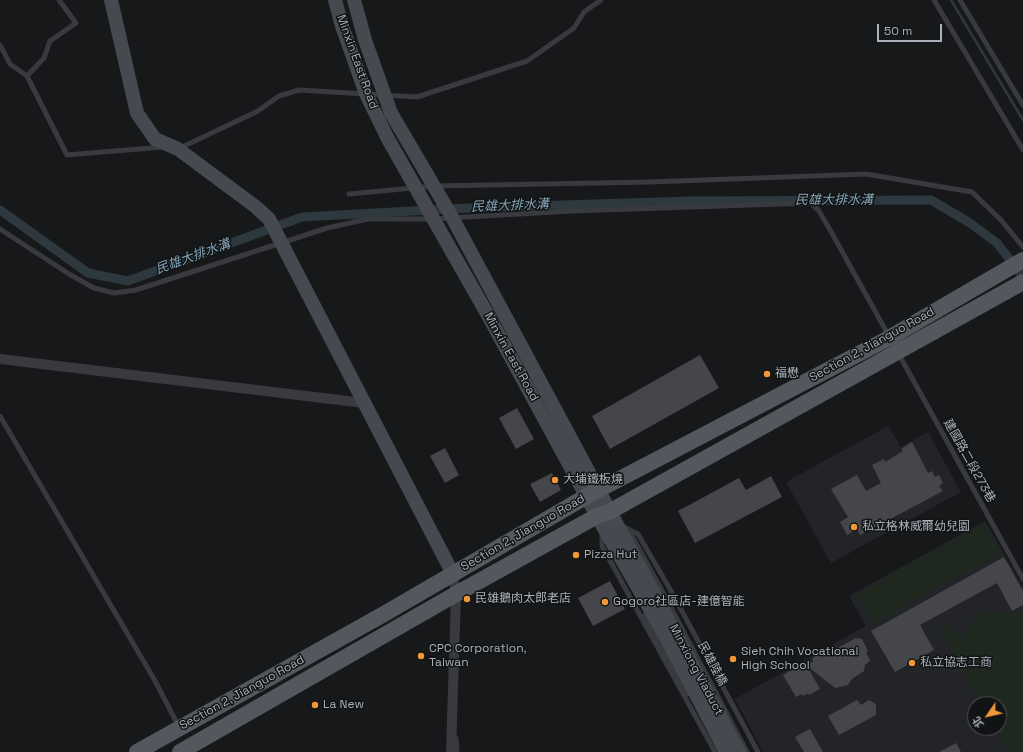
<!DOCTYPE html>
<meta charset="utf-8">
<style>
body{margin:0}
#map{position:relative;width:1023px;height:752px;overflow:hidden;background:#17181a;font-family:"Space Grotesk","Noto Sans TC",sans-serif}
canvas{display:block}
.north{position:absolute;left:967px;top:696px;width:40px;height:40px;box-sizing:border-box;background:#121315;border:1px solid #4f5257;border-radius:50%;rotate:236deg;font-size:11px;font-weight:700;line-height:16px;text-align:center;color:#aab1b9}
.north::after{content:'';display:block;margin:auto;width:14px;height:18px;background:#f29937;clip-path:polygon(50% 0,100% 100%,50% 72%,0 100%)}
.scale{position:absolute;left:877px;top:24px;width:65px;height:18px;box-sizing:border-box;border:2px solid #aab1b9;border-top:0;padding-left:5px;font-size:12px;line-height:14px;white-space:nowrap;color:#aab1b9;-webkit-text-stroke:3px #121315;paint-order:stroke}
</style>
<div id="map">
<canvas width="1023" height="752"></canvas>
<div class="north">北</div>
<div class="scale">50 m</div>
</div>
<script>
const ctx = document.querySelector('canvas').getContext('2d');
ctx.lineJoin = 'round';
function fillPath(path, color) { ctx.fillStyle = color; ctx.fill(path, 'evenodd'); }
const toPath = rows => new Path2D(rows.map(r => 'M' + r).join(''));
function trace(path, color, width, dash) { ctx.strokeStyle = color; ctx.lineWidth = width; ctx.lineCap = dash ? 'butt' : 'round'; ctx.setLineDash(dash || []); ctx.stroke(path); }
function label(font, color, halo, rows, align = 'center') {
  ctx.font = font + ' "Space Grotesk","Noto Sans TC",sans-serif'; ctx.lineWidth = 3; ctx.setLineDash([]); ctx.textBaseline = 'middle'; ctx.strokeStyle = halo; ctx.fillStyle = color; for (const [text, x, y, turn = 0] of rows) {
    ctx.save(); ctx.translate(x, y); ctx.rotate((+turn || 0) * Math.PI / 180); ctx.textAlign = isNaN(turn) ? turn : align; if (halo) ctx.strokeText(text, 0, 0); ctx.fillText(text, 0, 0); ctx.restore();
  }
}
fillPath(toPath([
 [888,426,901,447,928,432,961,492,831,563,786,482],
 [985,521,1023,587,1023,752,763,752,735,699,866,626,849,596],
 [975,704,999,704,999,728,975,728]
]), '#232427');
fillPath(toPath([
 [984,524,1000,553,873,623,857,595],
 [995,611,1014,613,1023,618,1023,752,1008,752,995,728,999,728,999,704,981,704,941,631,949,625,960,642,972,621,982,614]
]), '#1f281f');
trace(toPath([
 [951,0,1023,120]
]), '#2d393e', 2.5);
trace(toPath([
 [0,210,88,273,128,281,302,217,467,208,690,201,931,200,970,223,997,243,1023,277]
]), '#2d393e', 9);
fillPath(toPath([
 [700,355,719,388,610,449,592,416],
 [517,408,534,439,516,449,499,418],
 [912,442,928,473,932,471,935,477,939,475,943,483,939,486,943,491,860,535,857,529,847,535,840,522,848,517,831,489,857,475,866,491,881,483,872,465,884,459,885,462,903,451,901,449],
 [445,448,459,475,445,483,430,456],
 [552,473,561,490,540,502,530,484],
 [771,476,782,497,695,543,678,511,739,478,746,490],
 [1004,557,1023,591,1023,605,1012,611,997,583,920,625,934,650,895,672,871,631],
 [610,581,625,609,593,626,578,598],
 [856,638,862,639,868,651,866,652,870,661,865,665,864,671,852,679,848,685,835,688,807,666,820,689,809,695,808,693,803,696,802,694,796,697,783,675,803,663,813,662,813,658,817,654,828,653],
 [857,700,861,705,869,700,876,704,876,715,839,735,828,716],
 [810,729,823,752,804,752,795,737],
 [956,743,961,752,939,752]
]), '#44464a');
trace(toPath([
 [934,0,1023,150],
 [960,0,1023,105],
 [0,45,10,64,27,76,67,155,163,147],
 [27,76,44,58,50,41,76,23,59,0],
 [180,148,258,111,279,96,299,90,417,97,527,61,574,28,584,12,601,0],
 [349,194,434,186,650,182,866,174,972,192,1001,220,1023,247],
 [0,229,69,274,94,288,114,293,136,290,327,228,368,219,433,219,572,211,811,203,819,211,833,235,1023,579],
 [0,416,154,679,179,727],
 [622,526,638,534,671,591,758,752],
 [626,531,632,536,659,585,747,752],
 [602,533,602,546,715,752],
 [645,615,688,694],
 [456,738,457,752]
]), '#383a3f', 5);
trace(toPath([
 [0,359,364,403],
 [451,752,456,594,453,574]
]), '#383a3f', 10);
trace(toPath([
 [111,0,137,113,155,139,178,149,256,207,269,219,453,574],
 [335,0,342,26,366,94,388,139,489,317,597,516,666,637,726,752],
 [354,0,365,40,391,113,452,217,739,752]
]), '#46494f', 14);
trace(toPath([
 [137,752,384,614,587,496,889,338,1023,260],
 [180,752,456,594,597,516,609,512,1023,282]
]), '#54585e', 16);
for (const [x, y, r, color] of [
 [767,374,4,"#f29937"],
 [555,480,4,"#f29937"],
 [854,527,4,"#f29937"],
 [576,555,4,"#f29937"],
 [467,599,4,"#f29937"],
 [605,602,4,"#f29937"],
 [421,656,4,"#f29937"],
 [733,659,4,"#f29937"],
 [912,663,4,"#f29937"],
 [315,705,4,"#f29937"]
]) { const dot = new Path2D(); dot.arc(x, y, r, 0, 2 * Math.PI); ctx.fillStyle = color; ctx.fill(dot); trace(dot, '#121315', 1.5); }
label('12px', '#aab1b9', '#121315', [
 ["Minxin East Road",357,62,70],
 ["Section 2, Jianguo Road",872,345,-29],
 ["Minxin East Road",511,357,61],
 ["建國路二段273巷",969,461,61],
 ["Section 2, Jianguo Road",523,533,-30],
 ["民雄陸橋",712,664,62],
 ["Minxiong Viaduct",696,670,62],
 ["Section 2, Jianguo Road",242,693,-29]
]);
label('12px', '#aab1b9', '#121315', [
 ["福懋",775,374],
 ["大埔鐵板燒",563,480],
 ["私立格林威爾幼兒園",862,527],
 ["Pizza Hut",584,555],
 ["民雄鵝肉太郎老店",475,599],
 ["Gogoro社區店-建億智能",613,602],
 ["CPC Corporation,",429,649],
 ["Taiwan",429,663],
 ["Sieh Chih Vocational",741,652],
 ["High School",741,666],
 ["私立協志工商",920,663],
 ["La New",323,705]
], 'left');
label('italic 13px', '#81a3b4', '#121315', [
 ["民雄大排水溝",834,200],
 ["民雄大排水溝",510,206,-2],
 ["民雄大排水溝",193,257,-20]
]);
</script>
